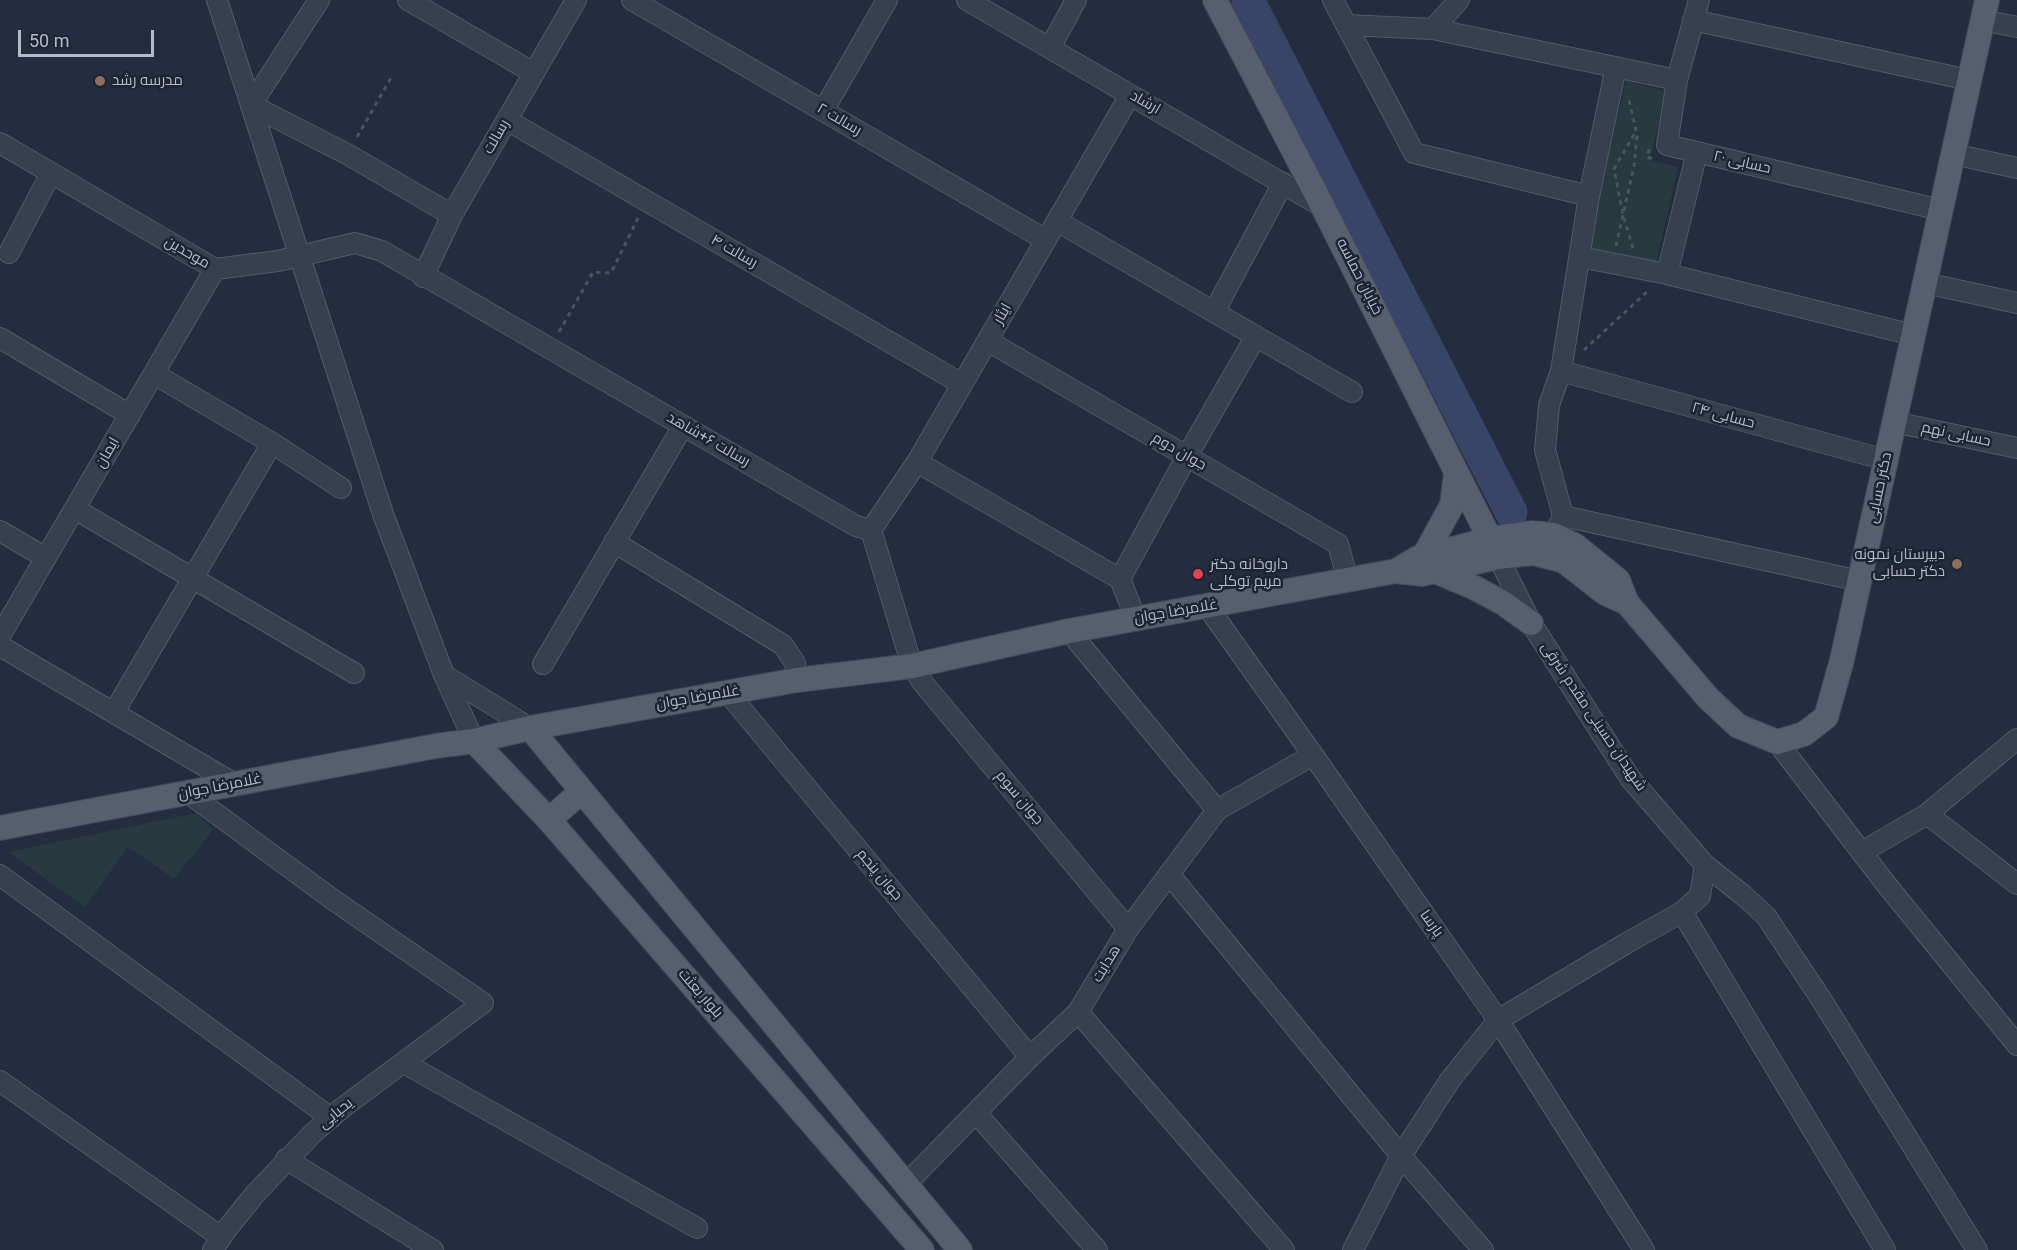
<!DOCTYPE html>
<meta charset="utf-8">
<style>
body{margin:0}
#map{position:relative;width:2017px;height:1250px;overflow:hidden;background:#242c3f;font-family:Roboto,sans-serif}
canvas{display:block}
.scale{position:absolute;left:18px;top:30px;width:136px;height:27px;box-sizing:border-box;border:3px solid #b4baca;border-top:0;padding-left:8px;font-size:18px;line-height:21px;white-space:nowrap;color:#b4baca;-webkit-text-stroke:4px #1d2434;paint-order:stroke}
</style>
<div id="map">
<canvas width="2017" height="1250"></canvas>
<div class="scale">50 m</div>
</div>
<script>
const ctx = document.querySelector('canvas').getContext('2d');
ctx.lineJoin = 'round';
function fillPath(path, color) { ctx.fillStyle = color; ctx.fill(path, 'evenodd'); }
const toPath = rows => new Path2D(rows.map(r => 'M' + r).join(''));
function trace(path, color, width, dash) { ctx.strokeStyle = color; ctx.lineWidth = width; ctx.lineCap = dash ? 'butt' : 'round'; ctx.setLineDash(dash || []); ctx.stroke(path); }
function label(font, color, halo, rows, align = 'center') {
  ctx.font = font + ' Roboto,Cairo,sans-serif'; ctx.lineWidth = 5; ctx.setLineDash([]); ctx.textBaseline = 'middle'; ctx.strokeStyle = halo; ctx.fillStyle = color; for (const [text, x, y, turn = 0] of rows) {
    ctx.save(); ctx.translate(x, y); ctx.rotate((+turn || 0) * Math.PI / 180); ctx.textAlign = isNaN(turn) ? turn : align; if (halo) ctx.strokeText(text, 0, 0); ctx.fillText(text, 0, 0); ctx.restore();
  }
}
fillPath(toPath([
 [1626,81,1666,91,1650,160,1678,167,1655,268,1586,252],
 [196,813,213,830,174,879,128,847,85,907,8,852]
]), '#263a40');
trace(toPath([
 [1248,0,1511,512]
]), '#384566', 33);
const minor = toPath([
 [217,0,383,514,444,675,474,741],
 [319,0,251,105,347,154,452,215],
 [408,0,534,73],
 [632,0,1046,240],
 [967,0,1323,207],
 [1333,0,1414,153,1589,196],
 [1699,0,1677,80,1667,145,1941,210],
 [1693,20,1969,80],
 [1982,20,2017,27],
 [1347,25,1433,29,1459,0],
 [1433,29,1677,80],
 [1050,48,1076,0],
 [823,111,887,0],
 [507,120,962,384],
 [0,143,215,269,278,261,355,243,382,251,856,526,871,530,912,666,923,683,1128,929],
 [1953,154,2017,168],
 [1057,221,1352,392],
 [9,253,51,173],
 [1580,257,1667,274,1913,335],
 [1667,274,1697,152],
 [423,277,452,215,576,0],
 [1925,283,2017,303],
 [1214,312,1283,183],
 [0,338,130,415],
 [988,341,1338,544,1348,581],
 [1561,371,1886,460],
 [154,374,272,443,341,488],
 [1894,422,2017,448],
 [917,462,1120,579],
 [75,509,354,673],
 [1563,516,1545,450,1549,405,1561,371,1589,196,1616,67],
 [1558,527,1563,516,1860,581],
 [871,530,917,462,1130,95],
 [0,531,46,558],
 [614,542,783,645,795,663,797,680],
 [1498,557,1531,623,1630,778,1705,865,1743,895,1766,916,1823,1002,1977,1250],
 [1120,579,1187,456,1256,336],
 [1120,579,1136,619],
 [1207,606,1313,755,1498,1020,1644,1250],
 [1069,631,1217,810],
 [0,636,215,269],
 [0,646,235,784],
 [543,664,683,426],
 [444,675,530,728],
 [728,693,1030,1057],
 [114,712,272,443],
 [1777,742,1886,884,2017,1045],
 [188,793,332,899,483,1003,342,1108,313,1133,255,1194,226,1230,213,1250],
 [1927,814,2017,884],
 [1862,852,1927,814,2017,739],
 [1169,874,1401,1156,1483,1250],
 [0,875,331,1118],
 [1682,912,1885,1250],
 [1078,1012,1284,1250],
 [404,1063,697,1228],
 [0,1081,221,1237],
 [976,1113,1097,1250],
 [286,1159,433,1250],
 [906,1184,1030,1057,1078,1012,1128,929,1217,810,1313,755],
 [1353,1250,1401,1156,1450,1080,1498,1020,1625,944,1682,912,1700,896,1705,865]
]);
const major = toPath([
 [1215,0,1323,207,1496,551],
 [1424,556,1452,505,1456,473],
 [1396,571,1418,558,1490,539,1532,533,1554,535,1576,546,1618,580,1627,603,1708,698,1738,726,1777,742,1804,734,1826,717,1842,660,1987,0],
 [1435,571,1475,588,1503,603,1531,623],
 [530,728,960,1250],
 [474,741,549,820,922,1250],
 [549,820,575,797,584,795],
 [0,828,436,746,474,741,530,728,797,680,912,666,1069,631,1396,571,1422,574,1498,557,1533,553,1564,561,1605,593,1627,603]
]);
trace(minor, '#535a6a', 22);
trace(major, '#414858', 26);
trace(toPath([
 [357,137,392,76],
 [1649,149,1647,157,1653,159],
 [1616,246,1634,166,1637,135,1629,100],
 [1633,248,1623,215,1614,169,1636,131],
 [559,332,593,272,611,273,639,216],
 [1584,350,1650,289]
]), '#44575d', 3, [4.5, 4.5]);
trace(minor, '#383f4f', 20);
trace(major, '#565e6f', 24);
for (const [x, y, r, color] of [
 [100,81,6,"#8d6e63"],
 [1957,564,6,"#8d6e63"],
 [1198,574,6,"#e0444e"]
]) { const dot = new Path2D(); dot.arc(x, y, r, 0, 2 * Math.PI); ctx.fillStyle = color; ctx.fill(dot); trace(dot, '#1d2434', 2); }
label('15px', '#b4baca', '#1d2434', [
 ["مدرسه رشد",112,81],
 ["دبیرستان نمونه",1945,555,"right"],
 ["دکتر حسابی",1945,572,"right"],
 ["داروخانه دکتر",1210,565],
 ["مریم توکلی",1210,582]
], 'left');
label('15px', '#b4baca', '#1d2434', [
 ["ارشاد",1145,103,30],
 ["رسالت ۲",839,120,30],
 ["رسالت",497,137,-60],
 ["حسابی ۲۰",1742,163,13],
 ["رسالت ۴",734,252,30],
 ["موحدین",187,253,30],
 ["خیابان حماسه",1359,277,63],
 ["ایثار",1003,314,-60],
 ["حسابی ۲۴",1723,416,15],
 ["حسابی نهم",1956,435,12],
 ["رسالت ۶+شاهد",708,440,30],
 ["جوان دوم",1179,452,30],
 ["ایمان",108,453,-60],
 ["دکتر حسابی",1880,488,-78],
 ["غلامرضا جوان",1176,612,-10],
 ["غلامرضا جوان",698,698,-10],
 ["شهیدان حسینی مقدم شرقی",1593,717,56],
 ["غلامرضا جوان",220,787,-11],
 ["جوان سوم",1019,798,50],
 ["جوان پنجم",879,875,50],
 ["پارسا",1431,924,55],
 ["هدایت",1107,964,-59],
 ["بلوار بعثت",700,994,49],
 ["یحیایی",336,1114,-39]
]);
</script>
